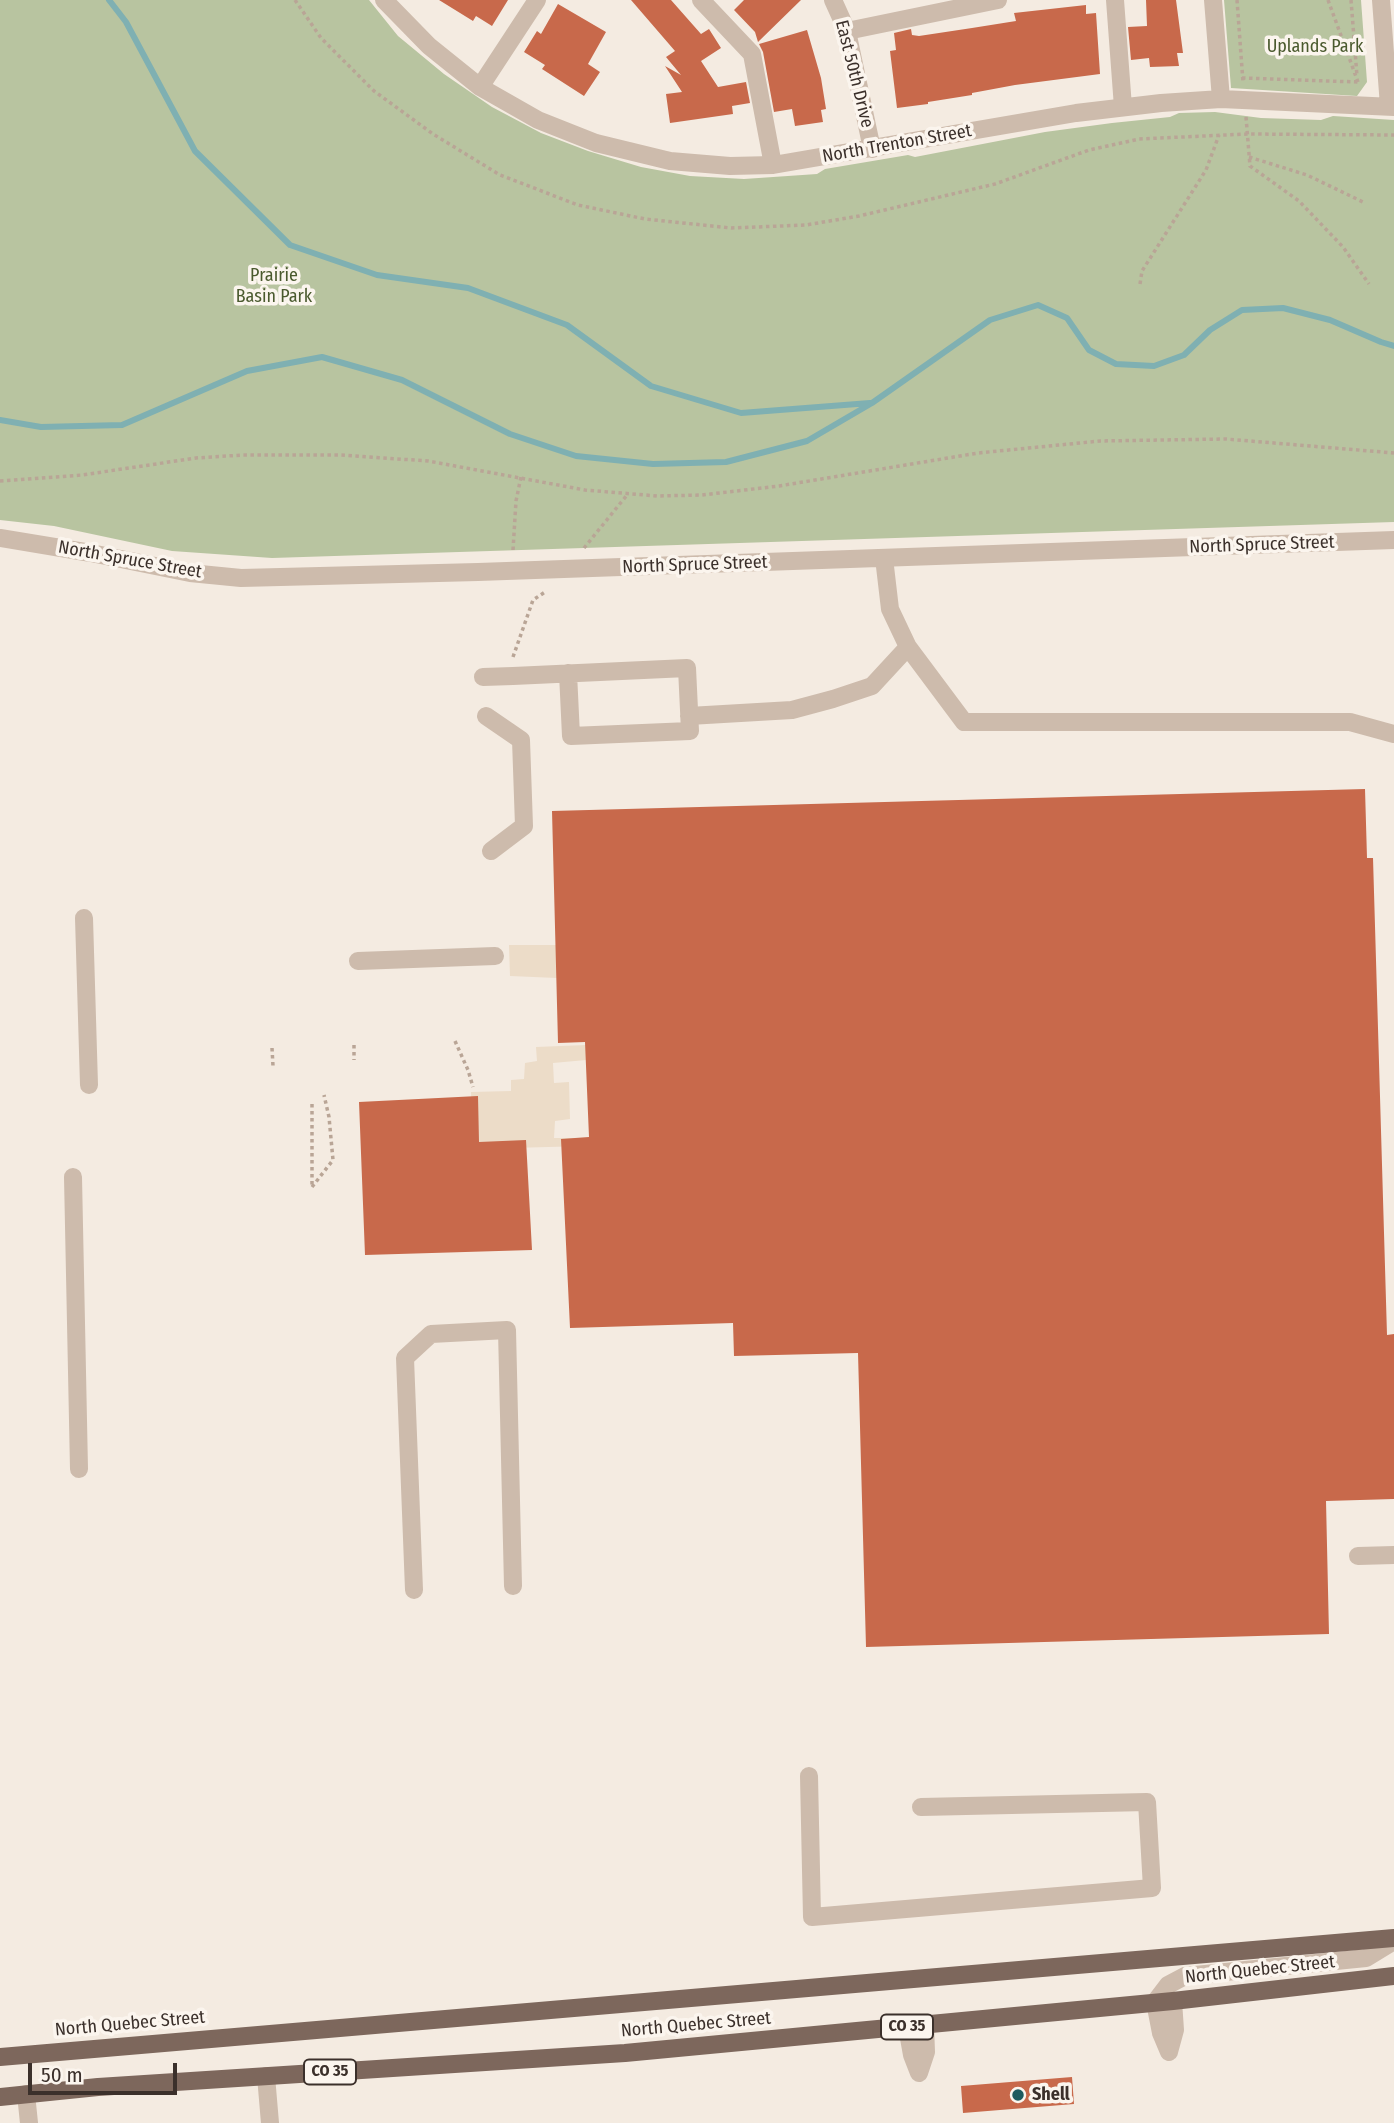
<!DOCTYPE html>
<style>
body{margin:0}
#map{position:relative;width:1394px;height:2123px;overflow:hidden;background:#f4ebe1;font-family:"Fira Sans Condensed",sans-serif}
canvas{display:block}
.scale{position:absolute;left:28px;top:2063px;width:149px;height:32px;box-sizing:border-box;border:4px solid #3b302b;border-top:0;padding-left:9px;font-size:21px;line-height:24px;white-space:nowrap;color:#3b302b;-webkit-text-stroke:5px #fbf5ee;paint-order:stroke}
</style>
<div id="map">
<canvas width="1394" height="2123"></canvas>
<div class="scale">50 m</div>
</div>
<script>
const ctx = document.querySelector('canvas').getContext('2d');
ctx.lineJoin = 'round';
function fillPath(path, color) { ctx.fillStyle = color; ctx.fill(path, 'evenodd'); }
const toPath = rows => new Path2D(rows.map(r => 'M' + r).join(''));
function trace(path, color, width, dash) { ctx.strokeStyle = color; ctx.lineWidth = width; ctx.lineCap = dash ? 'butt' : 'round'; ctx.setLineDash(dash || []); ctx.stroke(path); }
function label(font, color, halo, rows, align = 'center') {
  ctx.font = font + ' "Fira Sans Condensed",sans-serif'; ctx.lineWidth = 7; ctx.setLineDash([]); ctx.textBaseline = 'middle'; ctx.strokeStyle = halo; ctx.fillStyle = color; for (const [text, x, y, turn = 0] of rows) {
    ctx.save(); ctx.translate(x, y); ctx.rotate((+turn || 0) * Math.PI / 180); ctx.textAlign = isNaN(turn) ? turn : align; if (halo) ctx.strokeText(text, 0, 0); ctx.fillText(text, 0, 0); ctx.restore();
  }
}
fillPath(toPath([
 [0,0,369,0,398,36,444,74,492,107,541,133,588,151,641,167,690,176,744,179,817,174,825,169,908,155,915,157,1045,132,1112,123,1170,117,1179,113,1215,112,1261,118,1321,120,1333,116,1394,120,1394,522,272,558,172,551,54,526,0,520],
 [1224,0,1361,0,1367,82,1357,96,1231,88]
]), '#b8c4a0');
fillPath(toPath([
 [509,945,556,945,557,978,510,976],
 [586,1045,586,1060,553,1063,554,1083,569,1082,570,1119,555,1121,554,1138,585,1138,586,1146,473,1149,471,1092,511,1091,511,1080,524,1079,525,1063,537,1061,536,1047]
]), '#ecdcc8');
trace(toPath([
 [109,0,126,22,195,151,290,245,377,275,468,288,567,325,651,386,741,413,870,403],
 [0,420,41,427,122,425,247,371,322,357,402,380,510,434,576,456,653,464,726,462,807,441,872,403,990,320,1038,305,1067,318,1089,350,1116,364,1154,366,1184,355,1210,330,1242,310,1283,308,1330,320,1381,342,1394,346]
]), '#7fb0b2', 6);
fillPath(toPath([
 [439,0,508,0,492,26,476,16,473,21],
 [631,0,671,0,701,34,709,29,721,48,701,61,718,87,746,82,750,103,732,106,733,114,670,123,666,94,682,92,665,66,681,75,666,57,675,51],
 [744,0,801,0,758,42,755,32,734,10],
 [1146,0,1176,0,1183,53,1177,53,1179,66,1150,67,1149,58,1131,60,1128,27,1147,26],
 [558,4,606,32,588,64,600,72,584,96,542,69,545,65,524,52,537,31,541,34],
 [1086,5,1086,14,1096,13,1100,74,1015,85,972,93,972,95,928,102,928,104,897,108,890,51,896,50,894,33,911,29,912,35,919,36,972,28,1016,21,1014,13],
 [807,30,821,78,826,109,821,110,823,122,795,126,792,109,774,112,763,52,759,44],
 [1365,789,1367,858,1373,858,1387,1335,1394,1334,1394,1499,1326,1501,1329,1634,866,1647,858,1353,734,1356,733,1323,570,1328,561,1139,589,1137,585,1042,558,1043,552,811],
 [478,1096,479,1142,526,1140,532,1250,365,1255,359,1102],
 [1072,2077,1074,2104,963,2113,961,2086]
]), '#c8694b');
trace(toPath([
 [295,0,321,38,374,91,433,134,500,175,578,205,645,219,731,228,806,225,859,216,995,184,1089,150,1139,139,1247,134,1394,135],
 [1237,0,1243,82],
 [1328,0,1358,82],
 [1351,0,1357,76],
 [1242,78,1358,82],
 [1246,117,1250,166,1299,201,1343,247,1369,284],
 [1249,157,1307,175,1363,202],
 [1140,284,1142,271,1206,170,1219,135],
 [0,481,82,475,196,458,243,455,340,455,428,461,585,490,657,496,702,495,779,486,978,453,1100,441,1226,439,1394,453],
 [584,548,627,495],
 [513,550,516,501,521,477],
 [513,657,533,600,545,592],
 [455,1041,468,1070,473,1087],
 [354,1045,354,1060],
 [272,1048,273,1066],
 [312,1104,312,1185],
 [312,1187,333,1160,329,1117,324,1095]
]), '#b9a596', 3.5, [3.5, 3.5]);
trace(toPath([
 [384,0,429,46,480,87,538,120,596,143,670,161,730,166,773,165,1076,113,1161,103,1221,99,1394,107],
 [701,0,752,54,773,165],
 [833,0,847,31,872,149],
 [1115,0,1123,107],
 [1213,0,1221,99],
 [1381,0,1389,106],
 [847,31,998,0],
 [480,87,537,0],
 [0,538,91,553,190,573,241,578,478,572,1394,540],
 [884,558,890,609,908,647,964,722,1350,722,1394,734],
 [483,677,513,676,687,668,690,731,571,736,568,673],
 [486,716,521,740,524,826,491,851],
 [689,716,792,710,833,699,872,686,908,647],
 [84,918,89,1085],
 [358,961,495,956],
 [73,1177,79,1469],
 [1358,1556,1394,1555],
 [414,1590,405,1358,431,1334,507,1330,513,1586],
 [809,1776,812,1917,1152,1888,1147,1802,921,1807],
 [907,2027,912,2055,919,2073,926,2052,925,2025],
 [1169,2052,1161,2033,1155,2002,1168,1985,1185,1976,1366,1958,1394,1941],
 [1169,2052,1175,2030,1173,2001],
 [266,2076,270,2123],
 [26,2094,29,2123]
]), '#cdbbac', 18);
trace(toPath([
 [0,2057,1394,1938],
 [0,2097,98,2087,625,2053,1173,2001,1394,1976]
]), '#7d675c', 18);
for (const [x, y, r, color] of [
 [1018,2095,7,"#1f5a5e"]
]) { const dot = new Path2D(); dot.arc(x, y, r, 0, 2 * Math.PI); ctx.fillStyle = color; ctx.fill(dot); trace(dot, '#fbf5ee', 2.5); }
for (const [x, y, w] of [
 [907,2027,52],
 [330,2072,52]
]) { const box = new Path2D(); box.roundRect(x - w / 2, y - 12.5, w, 25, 5); ctx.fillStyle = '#fbf5ee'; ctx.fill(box); trace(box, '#3b302b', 2); }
label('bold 16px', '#3b302b', null, [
 ["CO 35",907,2027],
 ["CO 35",330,2072]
]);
label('18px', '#4a5a2e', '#fbf5ee', [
 ["Uplands Park",1315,47],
 ["Prairie",274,276],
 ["Basin Park",274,297]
]);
label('18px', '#3b302b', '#fbf5ee', [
 ["East 50th Drive",854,74,76],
 ["North Trenton Street",897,144,-10],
 ["North Spruce Street",1262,545,-2],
 ["North Spruce Street",130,560,10],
 ["North Spruce Street",695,565,-2],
 ["North Quebec Street",1260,1970,-6],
 ["North Quebec Street",130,2024,-5],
 ["North Quebec Street",696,2025,-5]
]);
label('bold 18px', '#3b302b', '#fbf5ee', [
 ["Shell",1032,2095]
], 'left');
</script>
